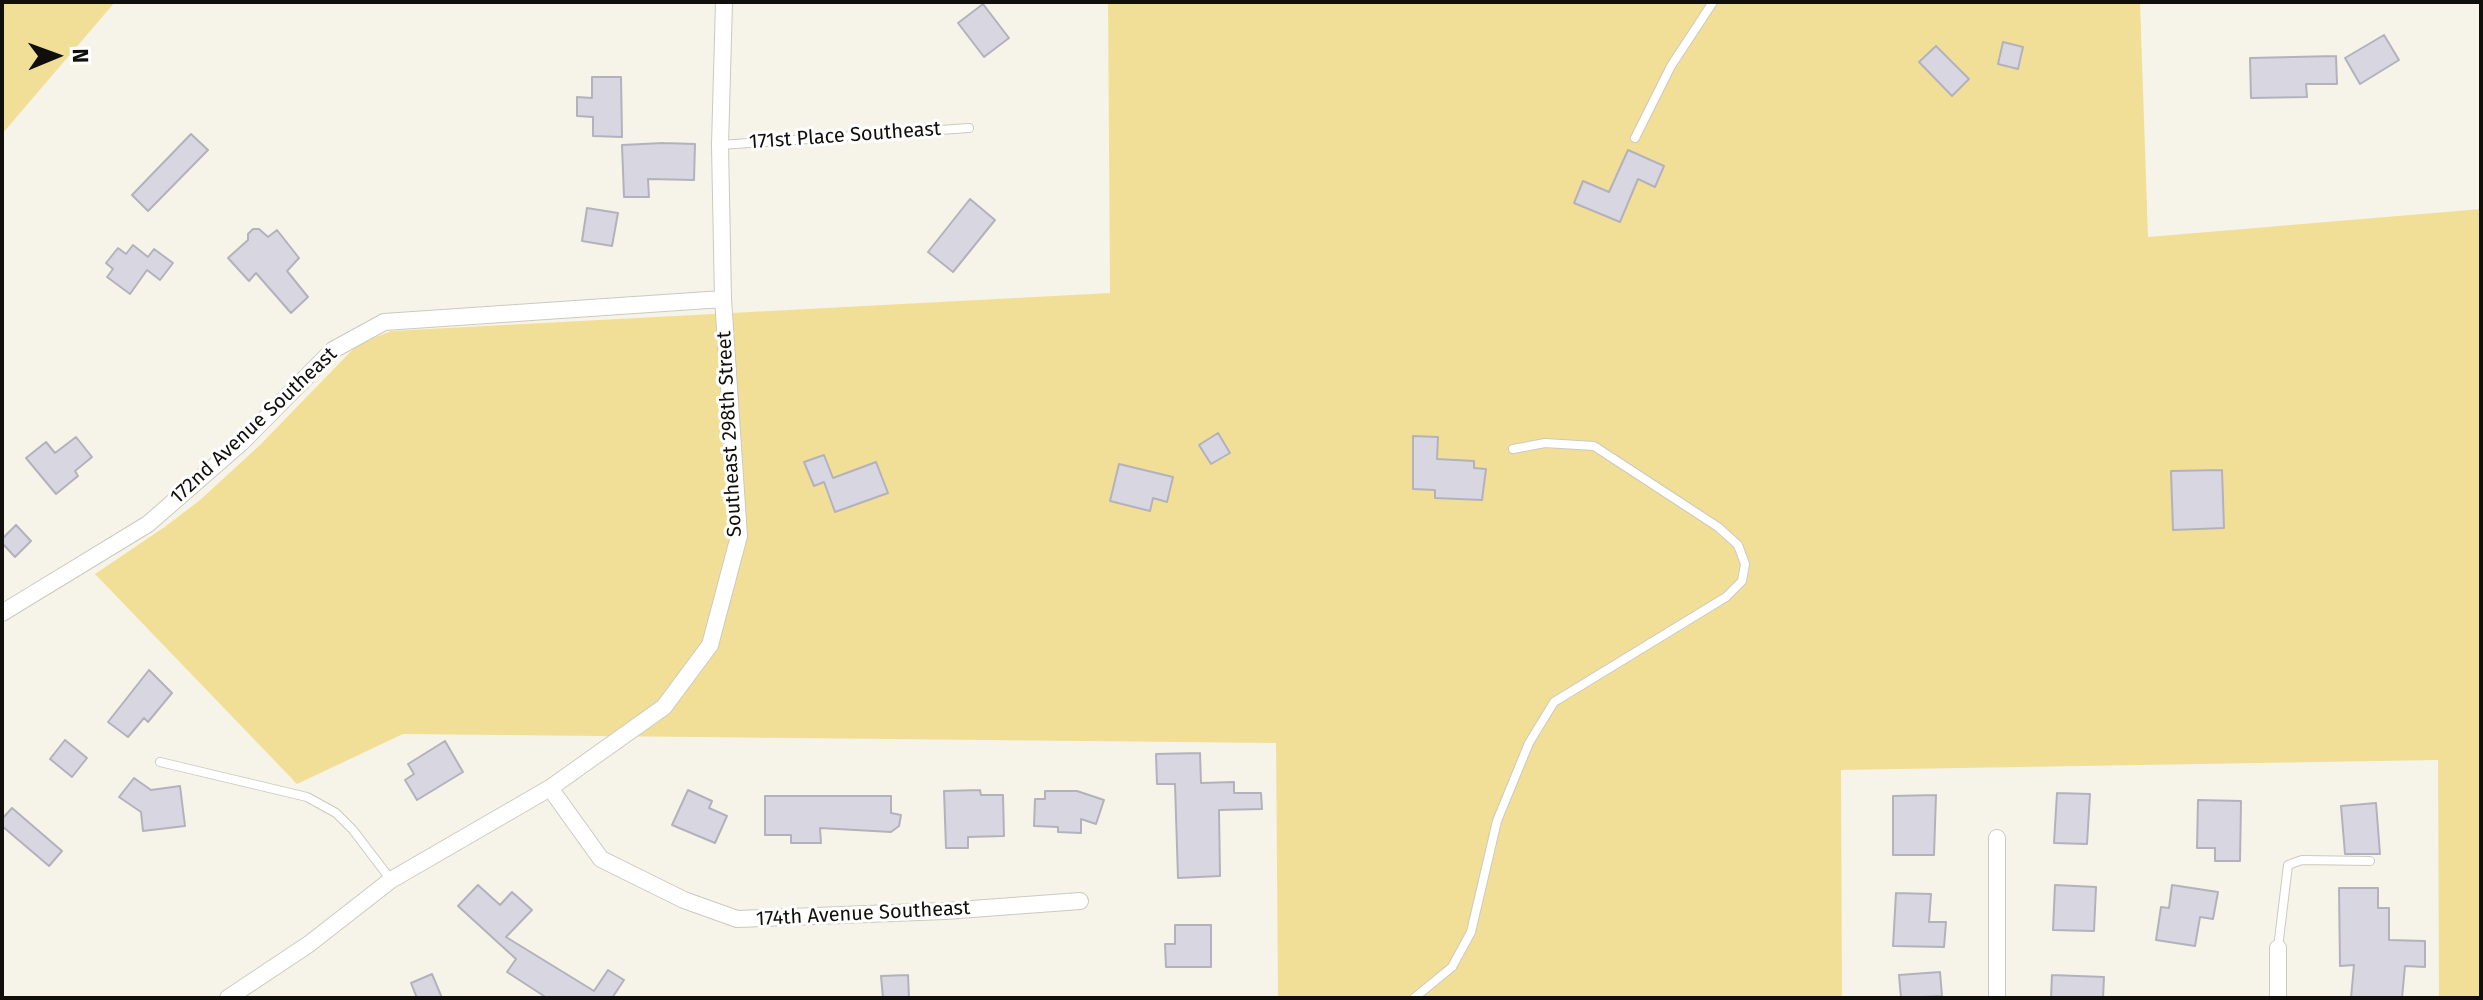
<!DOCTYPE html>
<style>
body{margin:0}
#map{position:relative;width:2483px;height:1000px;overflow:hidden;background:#f6f4e9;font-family:"Fira Sans",sans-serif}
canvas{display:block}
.frame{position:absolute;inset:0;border:4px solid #100f0c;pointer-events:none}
.north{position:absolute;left:16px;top:16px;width:80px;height:80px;-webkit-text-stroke:6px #fff;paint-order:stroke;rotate:89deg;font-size:22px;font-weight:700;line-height:32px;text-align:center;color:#100f0c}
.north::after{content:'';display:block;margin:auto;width:28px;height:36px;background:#100f0c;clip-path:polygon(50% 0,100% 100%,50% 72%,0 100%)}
</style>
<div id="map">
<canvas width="2483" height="1000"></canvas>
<div class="frame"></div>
<div class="north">N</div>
</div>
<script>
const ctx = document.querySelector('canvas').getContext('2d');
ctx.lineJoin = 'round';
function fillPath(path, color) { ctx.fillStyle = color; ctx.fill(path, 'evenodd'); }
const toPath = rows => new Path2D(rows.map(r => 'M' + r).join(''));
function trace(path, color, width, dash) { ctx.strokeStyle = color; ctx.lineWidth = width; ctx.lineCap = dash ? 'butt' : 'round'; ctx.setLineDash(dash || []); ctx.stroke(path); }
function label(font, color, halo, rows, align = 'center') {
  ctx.font = font + ' "Fira Sans",sans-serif'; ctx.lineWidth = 6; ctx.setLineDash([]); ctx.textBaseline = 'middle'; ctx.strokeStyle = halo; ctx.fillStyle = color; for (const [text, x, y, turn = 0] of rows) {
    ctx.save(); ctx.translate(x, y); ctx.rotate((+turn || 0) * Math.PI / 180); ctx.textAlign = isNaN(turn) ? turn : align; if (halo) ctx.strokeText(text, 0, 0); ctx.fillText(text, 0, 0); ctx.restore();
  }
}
fillPath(toPath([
 [2,2,115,2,2,134],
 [1108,2,2140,2,2148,237,2481,209,2481,998,2439,998,2438,760,1841,770,1842,998,1278,998,1276,743,403,734,297,784,95,574,166,526,200,500,260,445,358,344,391,331,1110,293]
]), '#f2df97');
const building = toPath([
 [983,4,1009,38,984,57,958,23,983,4],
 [2384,35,2399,60,2360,84,2345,58,2384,35],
 [2003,42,2023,47,2018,69,1998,64,2003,42],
 [1936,46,1969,79,1952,96,1919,62,1936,46],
 [2336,56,2337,84,2306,84,2307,97,2251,98,2250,58,2336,56],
 [592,77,621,77,622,137,593,136,593,117,577,116,577,97,592,98,592,77],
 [191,134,208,150,148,211,132,195,191,134],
 [663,143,695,144,694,180,648,179,649,197,624,197,622,145,663,143],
 [1628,150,1664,166,1655,187,1638,179,1620,222,1574,203,1583,181,1609,192,1628,150],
 [970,199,995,220,953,272,928,252,970,199],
 [587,208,618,213,612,246,582,241,587,208],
 [253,229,259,229,268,237,277,230,299,258,287,271,308,297,291,313,256,273,249,281,228,258,248,240,248,234,253,229],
 [133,245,148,257,154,249,173,263,160,280,147,270,130,294,107,277,113,269,106,263,118,248,126,254,133,245],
 [1218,433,1230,453,1211,464,1199,445,1218,433],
 [1413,436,1438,437,1437,459,1474,461,1474,468,1486,469,1482,500,1435,498,1435,490,1413,489,1413,436],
 [76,437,92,457,75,471,78,476,56,494,26,458,46,442,55,453,76,437],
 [824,455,833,478,876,462,888,493,835,512,824,482,814,486,804,462,824,455],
 [1119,464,1173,477,1167,502,1153,498,1150,511,1110,501,1119,464],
 [2222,470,2224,528,2173,530,2171,471,2222,470],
 [16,525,31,541,15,557,2,543,2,539,16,525],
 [149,670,172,693,148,722,144,718,128,737,108,722,149,670],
 [65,740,87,758,72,777,50,759,65,740],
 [445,741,463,772,417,800,405,780,414,774,408,764,445,741],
 [1200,753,1201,783,1234,782,1234,793,1261,793,1262,809,1219,810,1220,876,1178,878,1175,784,1157,784,1156,754,1200,753],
 [134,778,151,790,180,786,185,826,143,831,141,812,119,797,134,778],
 [688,790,712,801,709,808,727,816,715,843,672,825,688,790],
 [980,790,981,795,1003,795,1004,836,968,837,968,848,946,848,944,791,980,790],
 [1045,791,1077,791,1104,800,1096,824,1081,819,1081,833,1058,832,1058,827,1034,826,1035,799,1045,799,1045,791],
 [2057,793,2090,794,2087,844,2054,843,2057,793],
 [1936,795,1934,855,1893,855,1893,796,1936,795],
 [765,796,891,796,891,813,901,815,899,826,891,832,820,828,821,843,791,843,791,835,765,835,765,796],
 [2198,800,2241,801,2240,861,2215,861,2215,848,2197,848,2198,800],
 [2376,803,2380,854,2345,854,2341,806,2376,803],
 [12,808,62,851,49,866,2,826,2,819,12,808],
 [478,885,500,905,512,892,532,910,506,937,594,991,608,970,624,980,612,998,547,998,507,972,516,959,458,906,478,885],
 [2055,885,2096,887,2094,931,2053,930,2055,885],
 [2172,885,2218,892,2213,919,2200,917,2195,946,2156,940,2161,907,2169,908,2172,885],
 [2339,888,2378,888,2378,908,2389,908,2389,940,2425,941,2425,967,2405,966,2402,998,2351,998,2354,965,2340,966,2339,888],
 [1896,893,1931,894,1929,922,1946,922,1944,947,1893,946,1896,893],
 [1175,925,1211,925,1211,967,1166,967,1165,944,1175,944,1175,925],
 [1940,972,1942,996,1901,998,1899,975,1940,972],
 [432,974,442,998,417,998,411,983,432,974],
 [908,975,909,998,883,998,881,976,908,975],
 [2052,975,2104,977,2103,998,2051,998,2052,975]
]);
fillPath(building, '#d8d7e1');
trace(building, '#b3b2bc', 2);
const service = toPath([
 [1635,138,1671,66,1713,2],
 [720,145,969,128],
 [160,762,307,797,336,813,353,830,391,880],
 [2278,948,2288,865,2302,860,2370,861],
 [1414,998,1452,967,1471,932,1497,821,1529,743,1554,702,1726,597,1742,581,1745,564,1738,545,1718,527,1594,446,1545,443,1513,449]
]);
const minor = toPath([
 [2,613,148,524,241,443,333,350,384,322,723,299],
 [550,788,601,859,684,900,737,919,945,911,1080,901],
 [228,998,309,944,391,880,550,788,664,707,710,645,739,536,723,299,720,145,724,2],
 [1997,998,1997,838],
 [2278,998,2278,948]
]);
trace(service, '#ccc9bf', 10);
trace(minor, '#ccc9bf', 18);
trace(service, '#fff', 8);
trace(minor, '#fff', 16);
label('20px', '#100f0c', '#fff', [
 ["171st Place Southeast",845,136,-4],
 ["172nd Avenue Southeast",254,426,-43],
 ["Southeast 298th Street",730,434,-93],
 ["174th Avenue Southeast",863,914,-3]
]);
</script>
